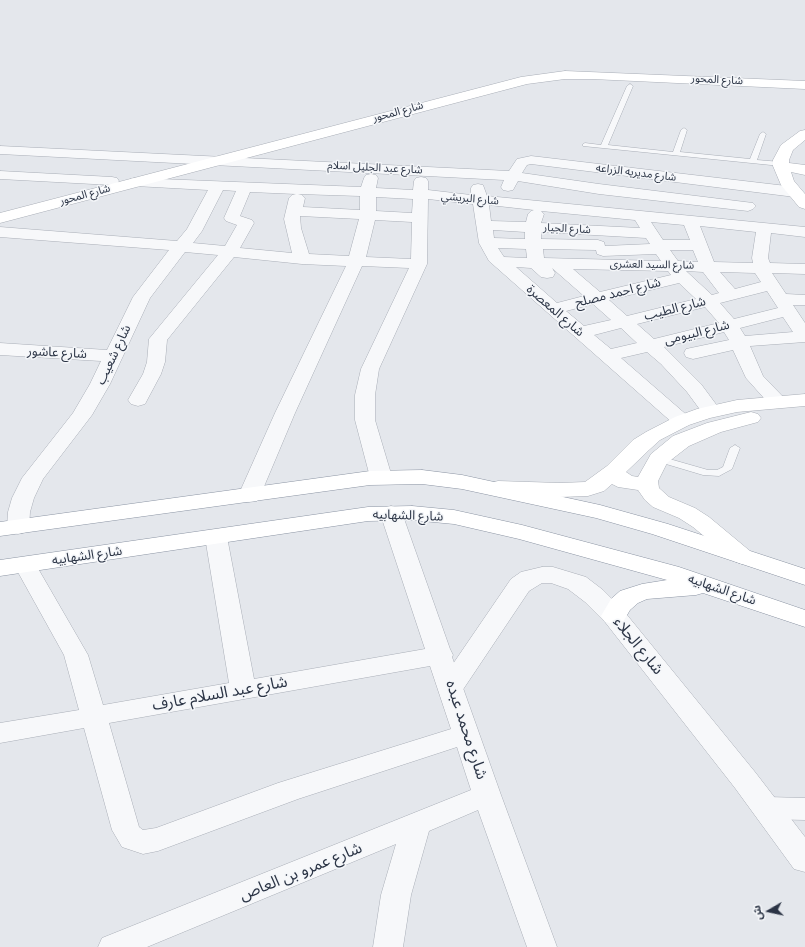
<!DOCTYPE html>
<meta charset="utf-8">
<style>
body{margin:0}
#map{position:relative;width:805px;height:947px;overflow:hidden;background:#e4e7ec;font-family:"Archivo Narrow","Noto Sans Arabic",sans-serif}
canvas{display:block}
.north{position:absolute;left:749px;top:891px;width:40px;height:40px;-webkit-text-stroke:3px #f4f6f9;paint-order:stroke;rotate:261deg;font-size:11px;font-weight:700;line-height:16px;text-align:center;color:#2b3445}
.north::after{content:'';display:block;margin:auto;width:14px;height:18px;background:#2b3445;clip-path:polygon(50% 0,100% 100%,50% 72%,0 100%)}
</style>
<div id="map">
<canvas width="805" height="947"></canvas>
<div class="north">ش</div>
</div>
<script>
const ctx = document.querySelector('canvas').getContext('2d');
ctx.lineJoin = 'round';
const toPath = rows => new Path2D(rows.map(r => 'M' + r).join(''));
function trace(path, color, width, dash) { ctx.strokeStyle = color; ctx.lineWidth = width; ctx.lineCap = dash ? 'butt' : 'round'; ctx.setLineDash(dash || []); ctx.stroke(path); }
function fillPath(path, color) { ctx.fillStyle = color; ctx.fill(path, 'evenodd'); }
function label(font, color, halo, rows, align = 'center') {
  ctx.font = font + ' "Archivo Narrow","Noto Sans Arabic",sans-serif'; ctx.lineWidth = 3; ctx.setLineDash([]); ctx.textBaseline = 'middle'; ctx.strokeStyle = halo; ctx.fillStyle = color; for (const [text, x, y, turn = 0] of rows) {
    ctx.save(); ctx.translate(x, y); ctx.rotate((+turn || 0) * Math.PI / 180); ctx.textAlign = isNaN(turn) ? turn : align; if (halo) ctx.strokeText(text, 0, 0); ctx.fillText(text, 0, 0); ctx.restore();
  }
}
const service = toPath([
 [630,84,633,86,608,145,673,152,681,130,684,128,687,130,680,152,750,159,760,134,763,132,766,134,757,160,781,162,784,164,781,166,583,146,583,144,585,143,601,145,627,86,630,84],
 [735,445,740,448,732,469,719,476,703,475,656,461,654,459,659,456,708,470,717,470,723,467,730,448,735,445]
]);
const minor = toPath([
 [0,146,509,171,517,159,531,156,795,187,800,189,803,192,800,195,795,197,531,164,527,165,522,173,599,184,753,203,756,206,753,209,748,211,599,194,518,181,513,190,508,191,503,190,501,187,504,180,0,154,0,146],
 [0,171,112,177,117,178,119,181,117,184,112,185,0,179,0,171],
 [371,174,376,175,378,178,376,188,413,190,414,181,416,178,421,177,426,178,428,181,428,190,471,195,471,188,473,185,478,184,483,185,487,196,805,227,805,237,771,233,768,258,770,263,805,264,805,274,772,273,786,294,805,295,805,305,793,305,805,323,805,342,750,346,763,376,788,402,785,406,778,408,771,406,746,378,733,350,693,359,686,357,684,353,686,349,729,340,724,332,664,347,701,384,721,411,718,415,711,417,704,415,687,392,661,364,647,352,621,358,689,417,692,421,689,425,682,427,675,425,489,261,479,243,473,204,428,199,427,264,379,369,375,395,375,420,392,477,388,481,381,483,374,481,370,477,355,420,355,395,361,369,409,268,362,266,295,413,260,496,257,501,249,502,241,501,238,496,275,413,346,266,302,264,234,257,167,340,165,362,161,374,145,404,138,406,131,404,128,400,143,374,147,362,149,339,218,255,185,252,150,298,110,384,92,415,43,479,34,498,30,512,29,527,26,532,18,534,10,532,7,527,8,512,12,498,22,478,73,413,90,384,101,361,0,355,0,343,107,350,133,297,169,250,0,237,0,227,177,241,187,229,208,190,135,186,130,185,128,182,130,179,135,178,361,187,364,178,366,175,371,174],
 [223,190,236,191,224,218,226,221,237,225,225,246,193,243,202,231,223,190],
 [250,192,296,194,292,195,289,198,284,219,292,253,240,248,254,223,252,220,240,216,250,192],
 [298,194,360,196,360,210,303,207,305,198,302,195,298,194],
 [376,197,413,199,412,213,376,211,376,197],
 [489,205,534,210,531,211,528,214,526,222,491,221,489,205],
 [541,211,635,220,640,228,541,223,544,214,541,211],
 [300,216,359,219,349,256,309,254,301,228,300,216],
 [375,220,412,222,411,259,366,257,375,220],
 [651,222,684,225,690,240,663,240,651,222],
 [700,226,756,232,752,258,753,263,714,262,700,226],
 [493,230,525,232,525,239,494,238,493,230],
 [541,232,646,238,650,244,605,246,604,242,598,240,541,239,541,232],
 [498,248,526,249,527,258,504,257,498,248],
 [543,249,596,250,597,254,603,256,656,254,661,261,544,258,543,249],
 [670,250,693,250,698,262,678,261,670,250],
 [516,267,531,268,541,277,547,278,553,277,555,273,552,268,584,296,557,303,516,267],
 [573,269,668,271,671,275,600,292,573,269],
 [686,271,703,272,719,293,712,295,686,271],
 [720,272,755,273,761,282,735,289,720,272],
 [679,283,696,299,627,316,609,300,679,283],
 [767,291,778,308,734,319,720,303,767,291],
 [593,304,611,320,584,326,566,311,593,304],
 [705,307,719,323,654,339,637,324,705,307],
 [783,317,793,332,745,336,740,328,783,317],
 [621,328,637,343,611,349,594,335,621,328],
 [391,506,399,508,402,513,450,649,453,655,452,657,501,795,557,947,527,947,478,810,429,831,411,895,403,947,373,947,381,895,396,844,147,947,98,947,102,938,471,790,457,747,298,799,158,851,143,854,122,847,112,830,84,728,0,743,0,723,79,710,64,655,14,565,17,560,25,558,33,560,36,565,88,655,103,705,229,683,205,537,208,532,216,530,224,532,227,537,254,679,425,649,380,513,383,508,391,506],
 [430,666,451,729,278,783,156,828,143,830,139,827,109,723,430,666],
 [767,797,805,798,805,820,767,819,757,816,753,808,757,800,767,797]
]);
const tertiary = toPath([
 [542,567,553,567,586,577,603,590,623,610,755,772,805,837,805,872,794,869,735,788,605,622,585,602,568,589,551,583,542,583,529,591,460,694,451,697,442,694,438,687,442,680,511,579,521,572,542,567]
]);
const secondary = toPath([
 [565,71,805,81,805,89,592,79,565,79,527,84,0,223,0,213,521,77,565,71],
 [805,130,805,140,793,150,789,160,789,163,805,165,805,175,791,172,794,181,805,194,805,209,799,207,781,185,773,166,773,160,781,145,800,131,805,130],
 [805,394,805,406,737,412,710,418,689,425,660,440,649,450,626,472,632,476,638,477,651,454,673,436,707,423,751,412,758,414,761,418,758,422,721,432,689,446,667,463,658,481,659,488,669,497,695,508,709,517,750,551,754,556,750,561,742,564,734,561,693,527,679,518,653,507,645,500,638,490,618,487,612,484,604,491,588,496,560,497,498,495,490,493,487,488,490,483,498,481,560,483,585,482,607,466,633,440,646,432,675,417,697,409,737,400,805,394]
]);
const trunk = toPath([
 [422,470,462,475,600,505,668,524,805,569,805,585,652,534,596,518,462,489,422,484,370,485,0,536,0,522,370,471,422,470],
 [412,506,454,510,522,525,679,567,805,610,805,627,703,593,696,595,647,599,638,603,630,610,623,622,614,624,605,622,601,616,611,599,620,591,642,584,667,580,519,539,454,524,412,520,368,521,0,576,0,560,368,507,412,506]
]);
trace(service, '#a9aeb7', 1);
trace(minor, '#a9aeb7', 1);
trace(tertiary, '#a9aeb7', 1);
trace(secondary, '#a9aeb7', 1);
trace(trunk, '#8b94a3', 1);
fillPath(service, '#f7f8fa');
fillPath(minor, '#f7f8fa');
fillPath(tertiary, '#f7f8fa');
fillPath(secondary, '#fff');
fillPath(trunk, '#fff');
label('11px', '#2b3445', '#f4f6f9', [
 ["شارع المحور",717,80,3],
 ["شارع المحور",398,112,-15],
 ["شارع عبد الجليل اسلام",375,168,3],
 ["شارع مديريه الزراعه",636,173,7],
 ["شارع المحور",85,195,-15],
 ["شارع البريشي",470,199,5],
 ["شارع الجيار",567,229,3],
 ["شارع السيد العشرى",652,265,1]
]);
label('13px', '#2b3445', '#f4f6f9', [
 ["شارع احمد مصلح",618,293,-14],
 ["شارع الطيب",675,309,-14],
 ["شارع المعصرة",555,311,41],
 ["شارع البيومى",697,333,-14],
 ["شارع عاشور",57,353,3],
 ["شارع شعيب",114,355,-65],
 ["شارع الشهابيه",408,516,2],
 ["شارع الشهابيه",87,556,-8],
 ["شارع الشهابيه",722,590,19]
]);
label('16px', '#2b3445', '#f4f6f9', [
 ["شارع الجلاء",638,646,51],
 ["شارع عبد السلام عارف",220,694,-10],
 ["شارع محمد عبده",466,730,72],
 ["شارع عمرو بن العاص",301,872,-22]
]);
</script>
